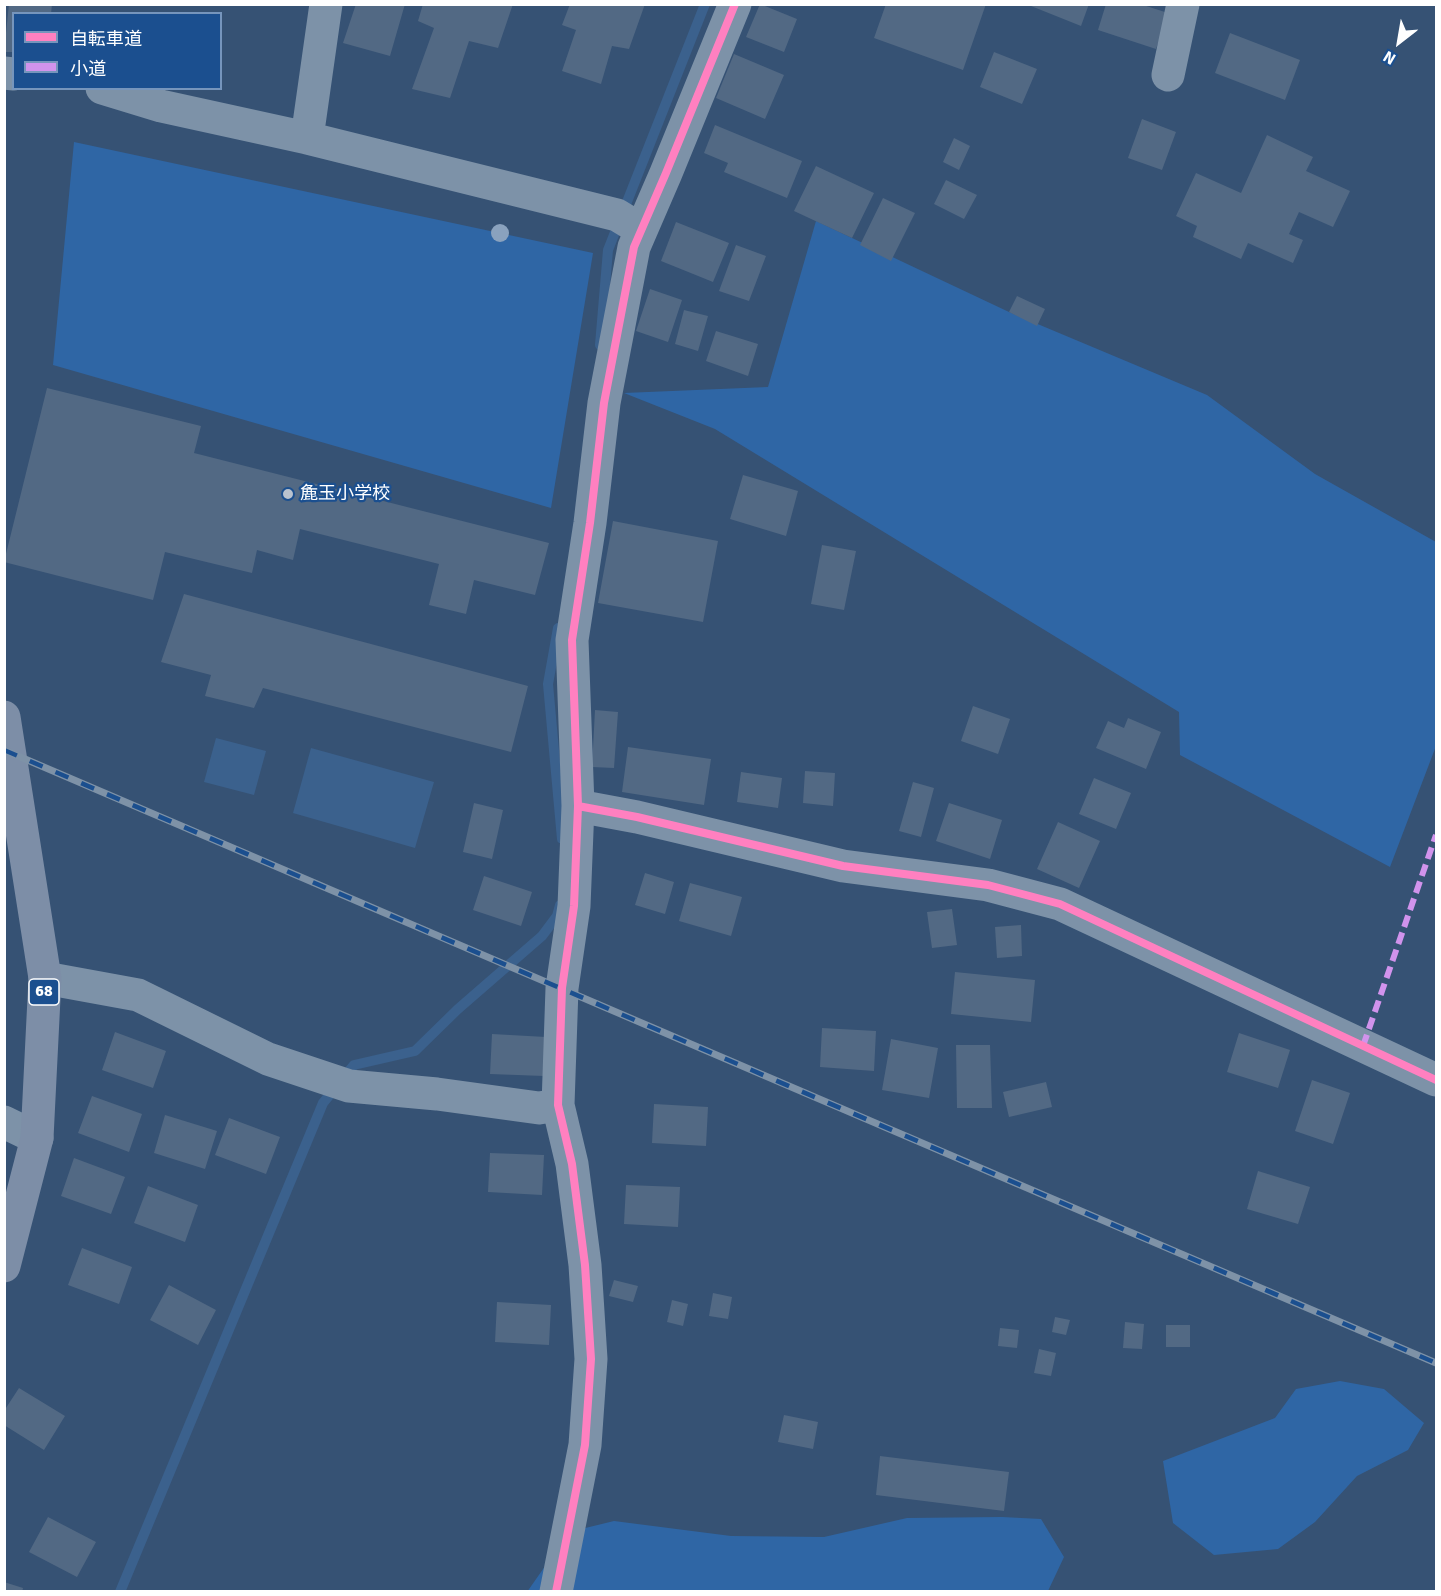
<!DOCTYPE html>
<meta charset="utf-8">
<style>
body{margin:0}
#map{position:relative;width:1441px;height:1596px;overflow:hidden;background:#365274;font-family:Signika,"Noto Sans JP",sans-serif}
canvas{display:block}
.frame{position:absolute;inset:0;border:6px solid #fff;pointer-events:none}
.legend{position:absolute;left:12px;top:12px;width:210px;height:78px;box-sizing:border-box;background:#1b4f8f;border:2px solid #7695bc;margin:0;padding:8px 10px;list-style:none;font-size:18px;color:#fff}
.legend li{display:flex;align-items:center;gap:12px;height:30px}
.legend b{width:30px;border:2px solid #7695bc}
.north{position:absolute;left:1369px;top:12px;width:60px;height:60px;-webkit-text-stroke:4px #1b4f8f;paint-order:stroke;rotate:211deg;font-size:16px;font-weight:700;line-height:24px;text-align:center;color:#fff}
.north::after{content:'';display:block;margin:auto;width:21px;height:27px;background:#fff;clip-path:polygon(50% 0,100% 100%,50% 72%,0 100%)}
</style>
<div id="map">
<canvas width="1441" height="1596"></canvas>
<div class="frame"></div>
<ul class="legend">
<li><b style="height:8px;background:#ff80c0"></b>自転車道</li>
<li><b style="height:8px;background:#d193ec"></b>小道</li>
</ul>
<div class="north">N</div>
</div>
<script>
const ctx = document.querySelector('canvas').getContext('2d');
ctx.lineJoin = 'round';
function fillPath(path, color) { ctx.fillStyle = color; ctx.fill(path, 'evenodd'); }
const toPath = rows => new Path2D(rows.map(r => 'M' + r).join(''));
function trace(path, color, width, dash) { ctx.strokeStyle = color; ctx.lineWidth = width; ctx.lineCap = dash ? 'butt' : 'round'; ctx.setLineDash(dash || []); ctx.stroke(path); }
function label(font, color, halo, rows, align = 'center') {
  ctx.font = font + ' Signika,"Noto Sans JP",sans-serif'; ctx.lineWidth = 4.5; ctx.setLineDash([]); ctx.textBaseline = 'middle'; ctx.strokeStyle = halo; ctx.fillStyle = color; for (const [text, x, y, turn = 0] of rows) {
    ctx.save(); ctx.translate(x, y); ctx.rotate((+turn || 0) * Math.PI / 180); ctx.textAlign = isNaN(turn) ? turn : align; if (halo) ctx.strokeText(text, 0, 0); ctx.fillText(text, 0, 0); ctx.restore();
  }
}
fillPath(toPath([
 [74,142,593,253,551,508,53,365],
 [816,221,1009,312,1207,395,1315,474,1436,542,1436,746,1390,867,1180,755,1179,712,715,429,624,393,768,387],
 [1340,1381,1384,1389,1424,1423,1408,1450,1357,1476,1315,1522,1278,1549,1214,1555,1173,1523,1163,1461,1275,1418,1296,1389],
 [1002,1517,1041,1519,1064,1557,1048,1591,527,1592,569,1532,614,1521,731,1536,824,1537,907,1518]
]), '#2f66a5');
fillPath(toPath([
 [216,738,266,751,254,795,204,782],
 [311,748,434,782,415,848,293,813]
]), '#3b618d');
trace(toPath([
 [600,345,608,250,705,4],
 [558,628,548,684,562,839],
 [120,1592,323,1103,354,1065,415,1051,458,1009,542,936,557,916,560,905]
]), '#3b618d', 10);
fillPath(toPath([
 [9,4,52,4,51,14,14,14,14,52,4,52],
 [356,4,405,4,390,56,343,43],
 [423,4,513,4,498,48,469,41,450,98,412,89,434,28,418,21],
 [570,4,645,4,629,49,612,46,601,84,562,71,576,30,562,25],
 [760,4,797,19,784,52,746,37],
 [886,4,986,4,963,70,874,38],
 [1026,4,1089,4,1081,26],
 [1106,4,1140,4,1168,13,1156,49,1098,30],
 [1230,33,1300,60,1285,100,1215,73],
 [994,52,1037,69,1022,104,980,87],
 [734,54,784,75,765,119,716,98],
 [1142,119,1176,132,1162,170,1128,158],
 [715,125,802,161,787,198,724,172,728,163,704,153],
 [1267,135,1313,157,1306,171,1350,191,1333,227,1299,212,1289,234,1303,240,1293,263,1248,243,1241,259,1193,237,1197,226,1176,216,1196,173,1241,193],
 [954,138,970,146,959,170,943,162],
 [816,166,874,193,852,238,794,211],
 [946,180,977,195,964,219,934,204],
 [883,198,915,213,891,261,860,245],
 [676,222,729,243,713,282,661,261],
 [736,245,766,256,749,301,719,291],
 [650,289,682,300,668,342,636,331],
 [1017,296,1045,309,1037,326,1009,312],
 [684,310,708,316,698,351,675,344],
 [716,331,758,344,748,376,706,361],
 [47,388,201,426,194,453,549,543,535,595,474,580,466,614,429,605,439,564,300,529,293,560,257,550,252,573,165,552,153,600,4,562],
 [743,475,798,491,786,536,730,519],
 [613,521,718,541,703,622,598,603],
 [822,545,856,551,844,610,811,604],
 [184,594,528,686,511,752,263,688,254,708,205,696,211,675,161,662],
 [973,706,1010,719,998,754,961,741],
 [595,710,618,712,614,768,592,767],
 [1128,718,1161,732,1146,769,1096,748,1108,721,1124,728],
 [628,747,711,759,704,805,622,792],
 [805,771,835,773,833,806,803,803],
 [741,772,782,778,778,808,737,802],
 [1094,778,1131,793,1116,829,1079,814],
 [913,782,934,788,921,837,899,831],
 [474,803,503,810,492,859,463,852],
 [949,803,1002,820,990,859,936,841],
 [1058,822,1100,841,1079,888,1037,869],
 [645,873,674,882,665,914,635,905],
 [484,876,532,892,521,926,473,910],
 [690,883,742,897,731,936,679,921],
 [952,909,957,945,932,948,927,912],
 [1021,925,1022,956,997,958,995,927],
 [955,972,1035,980,1031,1022,951,1014],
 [822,1028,876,1031,874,1071,820,1067],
 [115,1032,166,1051,153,1088,102,1070],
 [1239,1033,1290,1050,1278,1088,1227,1072],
 [492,1034,546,1037,544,1076,490,1074],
 [891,1039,938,1048,929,1098,882,1090],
 [956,1045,990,1045,992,1108,957,1108],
 [1312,1080,1350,1093,1333,1144,1295,1131],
 [1046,1082,1052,1107,1009,1117,1003,1092],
 [92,1096,142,1114,129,1152,78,1133],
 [654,1104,708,1107,706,1146,652,1143],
 [165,1115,217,1131,205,1169,154,1153],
 [229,1118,280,1137,266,1174,215,1155],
 [490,1153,544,1155,542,1195,488,1192],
 [74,1158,125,1177,111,1214,61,1196],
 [1258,1171,1310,1187,1298,1224,1247,1209],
 [626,1185,680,1187,678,1227,624,1224],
 [148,1186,198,1205,185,1242,134,1223],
 [82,1248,132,1267,119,1304,68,1285],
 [614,1280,638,1286,633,1302,609,1296],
 [169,1285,216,1310,198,1345,150,1320],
 [713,1293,732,1297,728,1319,709,1316],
 [672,1300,688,1304,683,1326,667,1322],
 [497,1302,551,1305,549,1345,495,1342],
 [1055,1317,1070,1320,1066,1335,1052,1332],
 [1125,1322,1144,1324,1142,1349,1123,1348],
 [1166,1325,1190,1325,1190,1347,1166,1347],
 [1000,1328,1019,1330,1017,1348,998,1346],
 [1039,1349,1056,1353,1051,1376,1034,1373],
 [19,1388,65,1416,44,1450,4,1425,4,1411],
 [784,1415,818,1422,813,1449,778,1442],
 [880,1456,1009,1472,1004,1511,876,1495],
 [48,1517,96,1542,77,1577,29,1552],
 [4,1582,23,1588,22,1592,4,1592]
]), '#526984');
trace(toPath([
 [326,4,307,138,617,215,640,229],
 [4,73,14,74],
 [1168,75,1183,4],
 [102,88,161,106,307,138],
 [578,806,637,817,843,866,988,885,1060,904,1436,1080],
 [45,978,138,995,268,1059,349,1086,437,1094,539,1108,558,1105],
 [4,1122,37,1138],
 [556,1592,585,1445,591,1359,585,1265,572,1164,558,1105,562,988,574,906,578,806,572,640,590,523,604,403,634,247,666,173,735,4]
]), '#7d92a8', 33);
trace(toPath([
 [4,717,45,978,37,1138,4,1266]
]), '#7d8ea7', 33);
const rail = toPath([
 [4,750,1436,1363]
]);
trace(rail, '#7e92a7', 7);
trace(rail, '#1b4f8f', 4.5, [14]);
trace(toPath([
 [1363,1046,1436,835]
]), '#d193ec', 6, [12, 6]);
trace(toPath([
 [578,806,637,817,843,866,988,885,1060,904,1436,1080],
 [556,1592,585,1445,591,1359,585,1265,572,1164,558,1105,562,988,574,906,578,806,572,640,590,523,604,403,634,247,666,173,735,4]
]), '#ff80c0', 8);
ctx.fillStyle = '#8aa2be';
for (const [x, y] of [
 [500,233]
]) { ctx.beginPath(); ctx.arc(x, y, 9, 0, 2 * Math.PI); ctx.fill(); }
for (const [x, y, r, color] of [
 [288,494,6,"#b9c2ce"]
]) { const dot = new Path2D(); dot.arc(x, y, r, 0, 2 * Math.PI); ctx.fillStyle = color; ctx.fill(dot); trace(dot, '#1b4f8f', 2); }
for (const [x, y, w] of [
 [44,992,30]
]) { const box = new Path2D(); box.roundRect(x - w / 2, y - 13, w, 26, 4.5); ctx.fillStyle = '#1b4f8f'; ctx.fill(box); trace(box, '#fff', 1.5); }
label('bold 16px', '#fff', null, [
 ["68",44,992]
]);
label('18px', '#fff', '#1b4f8f', [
 ["麁玉小学校",300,494]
], 'left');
</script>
